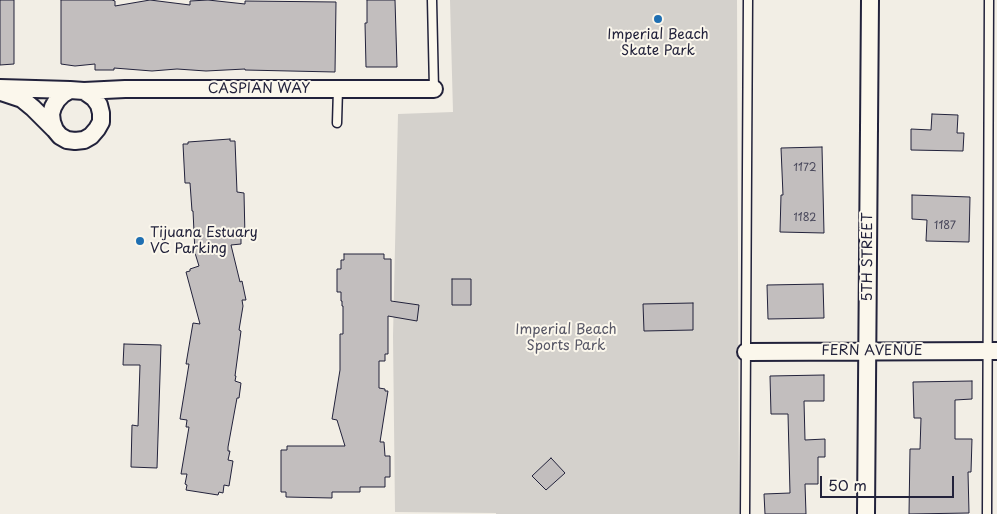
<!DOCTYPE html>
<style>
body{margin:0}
#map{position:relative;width:997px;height:514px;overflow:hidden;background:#f2eee5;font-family:"Playpen Sans",sans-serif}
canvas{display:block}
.scale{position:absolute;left:820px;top:476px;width:134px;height:22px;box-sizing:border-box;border:2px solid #22223b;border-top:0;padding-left:6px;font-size:15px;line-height:18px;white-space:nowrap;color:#22223b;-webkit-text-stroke:4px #fbf7ec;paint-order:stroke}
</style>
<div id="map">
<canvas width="997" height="514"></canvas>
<div class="scale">50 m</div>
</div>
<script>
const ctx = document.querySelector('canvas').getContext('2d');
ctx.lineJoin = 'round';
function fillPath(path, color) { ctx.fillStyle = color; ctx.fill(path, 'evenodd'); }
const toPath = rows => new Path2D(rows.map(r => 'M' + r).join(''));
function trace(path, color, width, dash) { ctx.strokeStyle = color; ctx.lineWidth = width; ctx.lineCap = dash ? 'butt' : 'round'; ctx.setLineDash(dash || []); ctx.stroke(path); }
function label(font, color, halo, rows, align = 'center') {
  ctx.font = font + ' "Playpen Sans",sans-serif'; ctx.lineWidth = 4; ctx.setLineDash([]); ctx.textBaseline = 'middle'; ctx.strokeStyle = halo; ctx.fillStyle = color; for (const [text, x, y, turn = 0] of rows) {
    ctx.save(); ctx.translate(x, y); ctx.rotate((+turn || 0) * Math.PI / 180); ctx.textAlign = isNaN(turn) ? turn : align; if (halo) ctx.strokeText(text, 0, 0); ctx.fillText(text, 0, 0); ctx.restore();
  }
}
fillPath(toPath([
 [450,0,737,0,739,514,496,514,496,513,395,512,393,336,398,114,453,112]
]), '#d4d1cc');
const building = toPath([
 [0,0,14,0,14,64,0,65,0,0],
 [61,0,112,0,115,1,115,6,150,0,190,5,190,1,208,0,245,4,245,1,336,2,335,72,245,70,245,69,206,71,177,69,152,71,114,68,114,70,95,70,95,64,75,66,61,64,61,0],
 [367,0,395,0,397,67,366,67,365,23,367,23,367,0],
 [932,114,958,115,957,133,964,133,963,151,911,150,911,129,931,130,932,114],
 [230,139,230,141,235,141,237,192,244,193,245,237,241,237,241,244,231,245,240,282,242,281,246,300,242,300,243,306,239,330,241,331,235,376,236,376,235,381,241,383,239,398,237,398,228,447,228,451,230,451,228,460,233,461,229,486,224,485,223,493,219,492,218,495,186,490,187,485,185,484,187,474,181,474,189,427,186,427,187,420,180,419,189,364,186,364,193,323,200,324,186,272,190,271,190,269,199,266,195,253,193,211,192,211,190,183,185,183,183,144,188,144,188,142,230,139],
 [822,147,824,233,780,232,781,195,783,195,781,148,822,147],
 [912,195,970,197,969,242,926,241,927,220,912,219,912,195],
 [344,254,384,254,384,259,391,259,391,301,419,305,417,321,388,316,388,354,385,354,385,361,379,361,379,388,385,389,385,391,388,391,380,442,384,442,385,456,390,456,390,477,385,477,385,487,360,487,360,492,332,492,332,498,286,497,286,492,281,492,281,450,287,450,287,446,345,446,337,420,332,419,340,370,340,334,343,334,343,306,342,306,342,301,341,301,341,292,337,292,337,269,341,269,341,260,344,260,344,254],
 [452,279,471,279,471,305,452,305,452,279],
 [823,284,824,318,768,319,767,285,823,284],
 [693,303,693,330,644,331,643,304,693,303],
 [124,344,161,345,157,468,131,467,132,425,138,426,140,365,123,365,124,344],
 [824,375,824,401,804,401,805,440,825,439,825,457,818,457,818,484,805,484,806,514,765,514,764,494,790,493,788,414,771,414,770,376,824,375],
 [972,381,972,399,955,400,955,439,972,439,971,472,968,472,969,513,909,514,910,449,920,449,921,418,914,418,913,382,972,381],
 [551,458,565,473,546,490,532,476,551,458]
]);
fillPath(building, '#c2bebe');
trace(building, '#22223b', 1);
const lane = toPath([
 [432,0,434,89],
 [337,123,338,89],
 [745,514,748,0],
 [987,514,989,0]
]);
const street = toPath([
 [0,88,70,90],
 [70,90,84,91,94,98,99,105,101,113,101,122,97,129,91,136,84,140,75,141,67,140,60,136,55,130,52,122,51,114,53,107,57,100,63,94,70,90],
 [84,91,125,89,434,89],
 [4,93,22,99,33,108,54,129],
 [746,352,997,351],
 [866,514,870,0]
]);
trace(lane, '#22223b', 11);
trace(street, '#22223b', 20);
trace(lane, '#fbf7ec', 8);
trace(street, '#fbf7ec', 16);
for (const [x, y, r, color] of [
 [658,19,5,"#1f6fb2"],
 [140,241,5,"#1f6fb2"]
]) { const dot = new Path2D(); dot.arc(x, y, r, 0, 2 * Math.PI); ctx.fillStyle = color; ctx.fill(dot); trace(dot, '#fbf7ec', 2); }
label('11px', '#4a495c', null, [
 ["1172",805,168],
 ["1182",805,218],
 ["1187",945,226]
]);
label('14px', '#22223b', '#fbf7ec', [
 ["Imperial Beach",658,35],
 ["Skate Park",658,51],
 ["Tijuana Estuary",150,233,"left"],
 ["VC Parking",150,249,"left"]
]);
label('14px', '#22223b', '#fbf7ec', [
 ["CASPIAN WAY",259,89],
 ["5TH STREET",868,257,-90],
 ["FERN AVENUE",872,351]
]);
label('14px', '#575766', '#fbf7ec', [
 ["Imperial Beach",566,330],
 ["Sports Park",566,346]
]);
</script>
